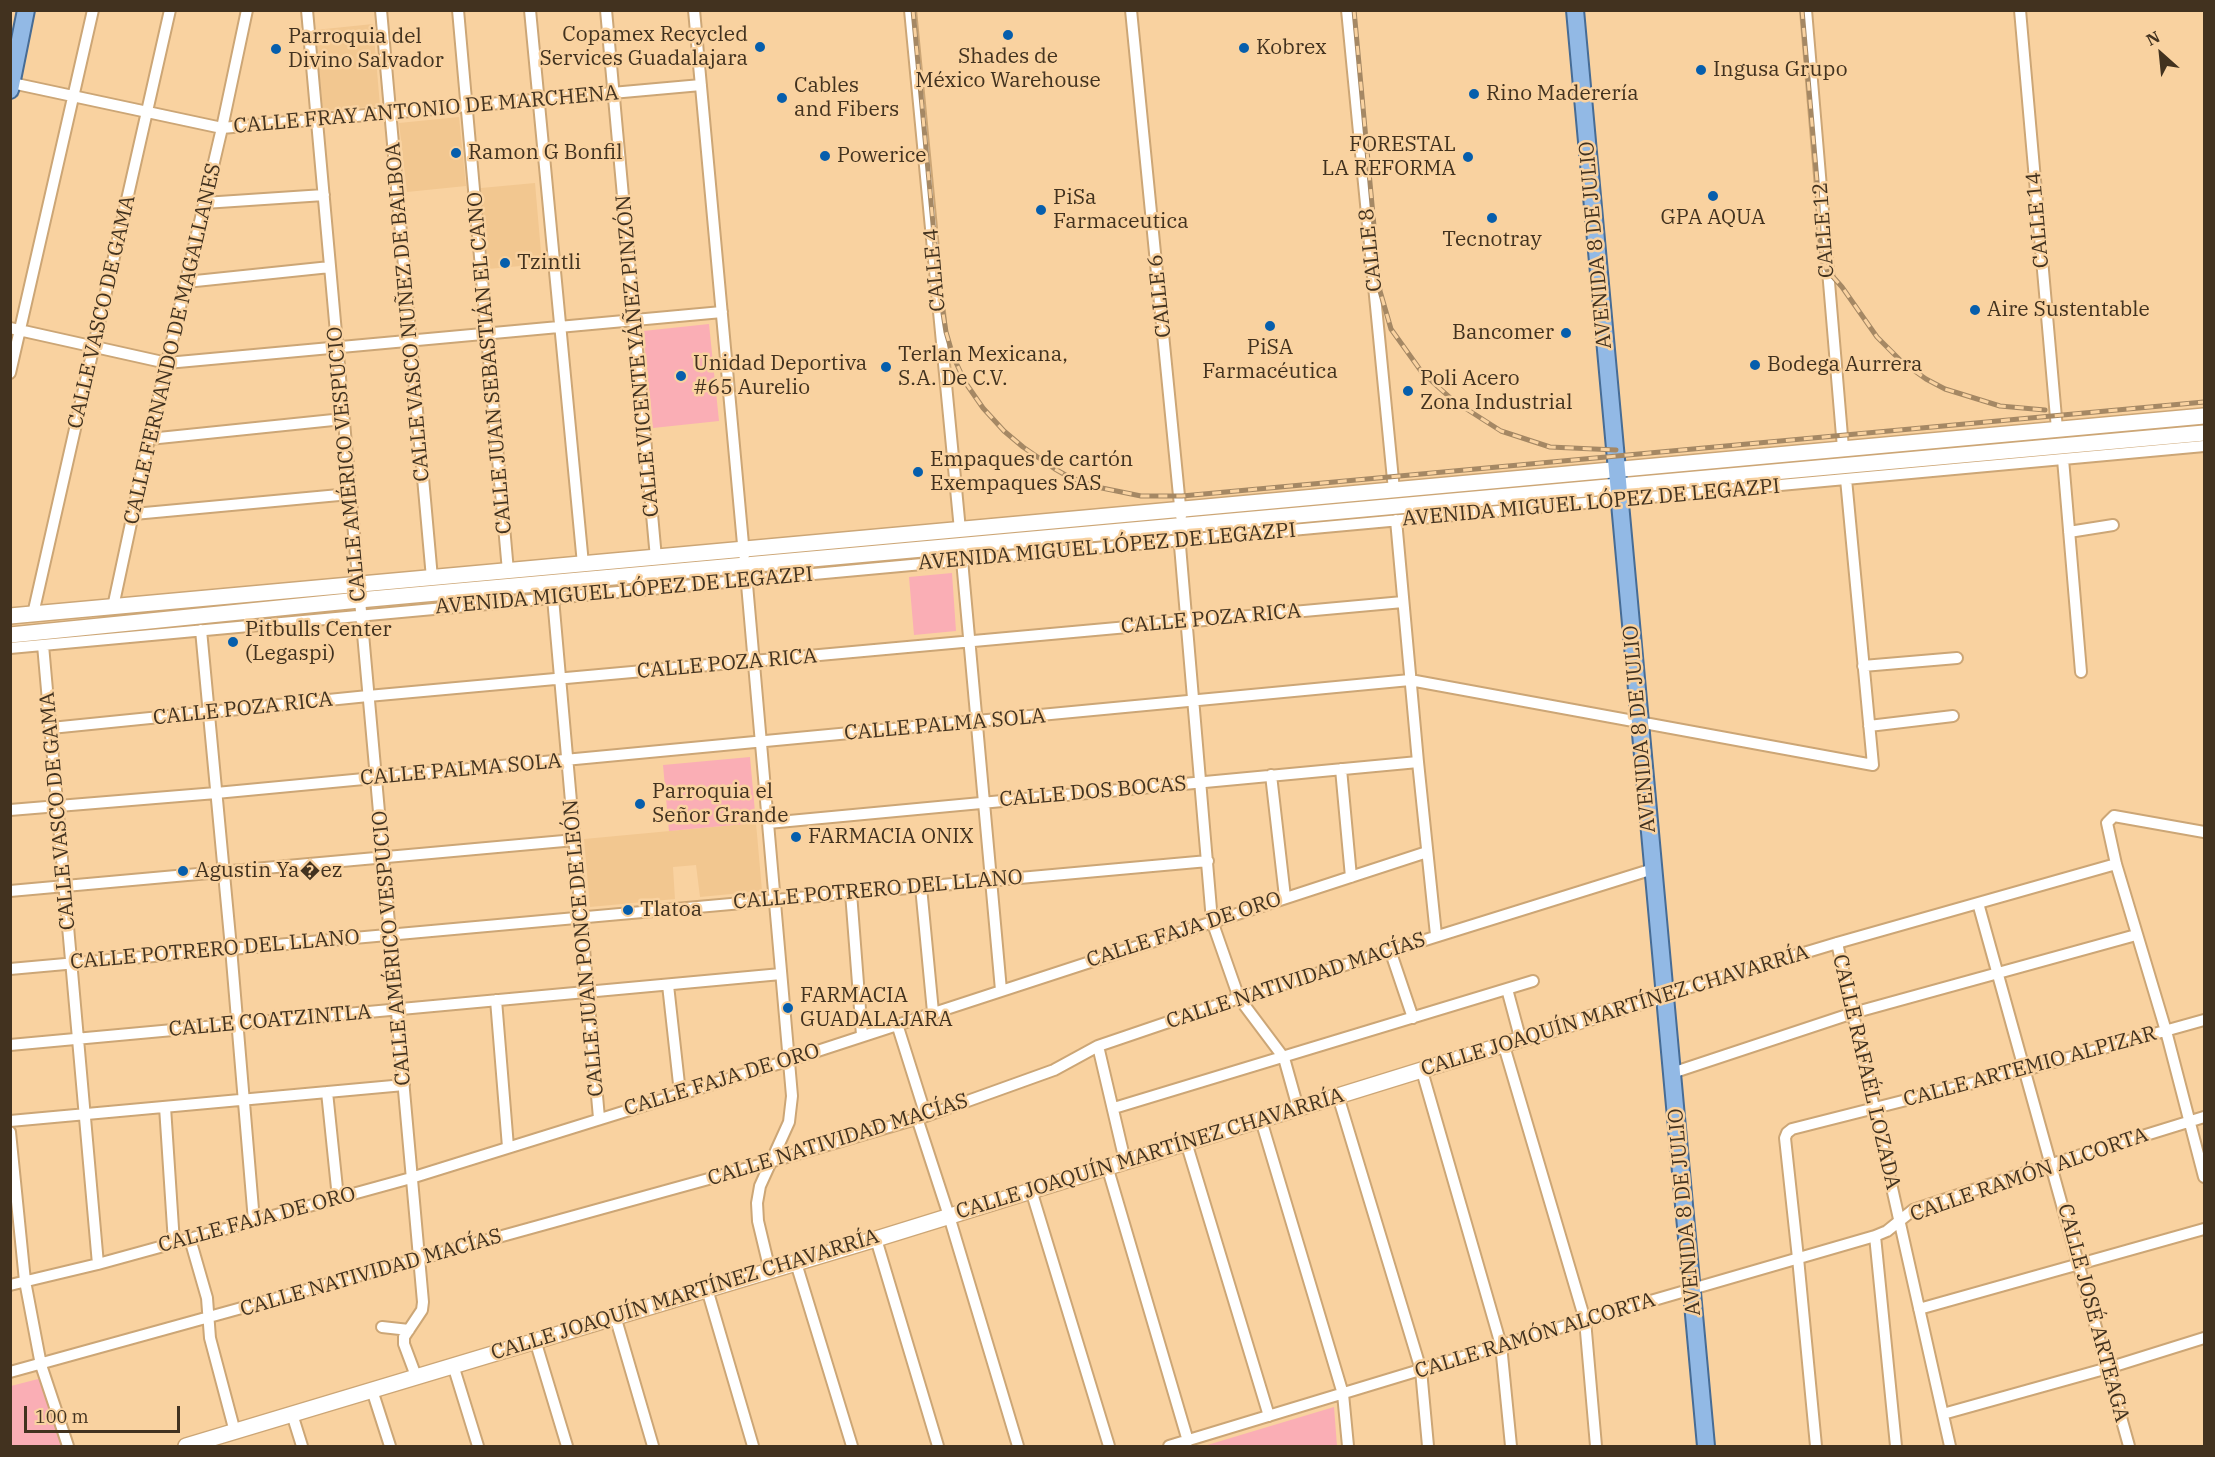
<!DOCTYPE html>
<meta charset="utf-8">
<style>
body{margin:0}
#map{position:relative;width:2215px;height:1457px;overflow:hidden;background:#f9d2a0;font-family:"IBM Plex Serif",serif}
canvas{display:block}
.frame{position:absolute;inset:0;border:12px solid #42321f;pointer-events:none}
.north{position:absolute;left:2131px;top:24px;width:60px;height:60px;-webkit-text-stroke:4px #f9d2a0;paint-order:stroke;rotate:333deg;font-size:16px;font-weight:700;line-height:24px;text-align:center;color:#42321f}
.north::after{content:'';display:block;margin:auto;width:21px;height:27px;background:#42321f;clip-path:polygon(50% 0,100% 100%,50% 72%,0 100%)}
.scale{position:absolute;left:24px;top:1406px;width:156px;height:27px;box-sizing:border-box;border:3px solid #42321f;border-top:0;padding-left:8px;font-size:18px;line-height:21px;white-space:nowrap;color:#42321f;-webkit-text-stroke:4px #f9d2a0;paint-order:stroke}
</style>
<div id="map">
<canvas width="2215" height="1457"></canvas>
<div class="frame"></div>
<div class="north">N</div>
<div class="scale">100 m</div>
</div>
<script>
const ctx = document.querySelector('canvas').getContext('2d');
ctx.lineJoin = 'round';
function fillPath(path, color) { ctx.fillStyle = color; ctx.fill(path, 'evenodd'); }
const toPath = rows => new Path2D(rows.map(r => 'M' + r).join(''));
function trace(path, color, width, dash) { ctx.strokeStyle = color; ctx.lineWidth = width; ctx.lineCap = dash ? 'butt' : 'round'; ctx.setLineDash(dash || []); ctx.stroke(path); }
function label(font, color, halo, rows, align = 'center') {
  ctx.font = font + ' "IBM Plex Serif",serif'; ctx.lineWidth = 5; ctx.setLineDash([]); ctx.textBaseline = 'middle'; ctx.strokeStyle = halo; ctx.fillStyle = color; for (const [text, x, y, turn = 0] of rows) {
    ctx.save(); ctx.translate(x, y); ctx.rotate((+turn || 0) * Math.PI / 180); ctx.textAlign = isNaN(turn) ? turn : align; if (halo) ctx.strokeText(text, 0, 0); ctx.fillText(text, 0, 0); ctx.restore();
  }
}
fillPath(toPath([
 [373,24,380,106,323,111,315,30],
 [459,117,466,186,407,192,399,123],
 [535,183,542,264,488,269,481,188],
 [756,823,762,891,700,897,696,865,673,867,675,899,590,907,584,839]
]), '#f2c790');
fillPath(toPath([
 [709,324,719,421,653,428,643,331],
 [952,573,956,631,914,635,909,577],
 [750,757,756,823,669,831,663,765],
 [42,1378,62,1446,11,1446,11,1386],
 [1334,1407,1337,1446,1204,1446]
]), '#faaeb5');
const street = toPath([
 [307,10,423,1302,422,1310,404,1337,404,1344,416,1376],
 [381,10,432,578],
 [458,10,508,571],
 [530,10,583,564],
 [606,10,656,558],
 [694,10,744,555],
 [910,10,960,530],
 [1131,10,1181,516],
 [1347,10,1394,490],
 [1806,10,1843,448],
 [2020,10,2057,429],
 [12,83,222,128,701,85],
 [204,203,324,195],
 [186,282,330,267],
 [10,328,167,363,722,312],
 [10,373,93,10],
 [149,439,343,419],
 [2063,459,2081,672],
 [134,514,350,494],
 [1396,520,1418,762,1436,935],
 [2069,532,2113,525],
 [1179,534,1212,921,1239,998,1284,1058,1298,1108],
 [962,560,1001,990],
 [746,573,792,1096,789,1122,760,1186,757,1203,758,1221,770,1271],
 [553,598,599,1118],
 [113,607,149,439,222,128,247,10],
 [33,614,170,10],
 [201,630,231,948,254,1221],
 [43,645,98,1264],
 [10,648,2204,446],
 [1863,666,1957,658],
 [1869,726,1953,716],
 [51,728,368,696,1403,602],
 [1341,769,1351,877],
 [1271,775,1285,897],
 [10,810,216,793,1410,680,1873,765,1846,479],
 [768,823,1418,762],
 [2204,832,2114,816,2107,823,2116,864,2166,1031,2204,1177],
 [921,887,933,1012],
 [10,891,575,840],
 [851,893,862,1035],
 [1978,903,2129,1446],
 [1837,943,1950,1446],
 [1390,950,1413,1018],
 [10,969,1208,861],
 [668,985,680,1093],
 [1507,989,1521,1041],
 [1664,995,1837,943,2116,864],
 [496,1000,508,1147],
 [897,1024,926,1116],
 [10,1045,781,974],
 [1098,1046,1125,1161],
 [1504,1046,1585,1320,1596,1446],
 [1422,1071,1501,1345,1511,1446],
 [1672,1073,1853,1013,2136,935],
 [327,1092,338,1198],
 [1338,1096,1421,1370,1428,1446],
 [165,1107,174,1243],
 [1114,1108,1533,981],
 [917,1118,949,1216,1018,1446],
 [1261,1120,1343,1394,1348,1446],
 [10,1121,404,1085],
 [10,1132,25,1281,41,1365,68,1446],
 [1186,1142,1269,1416],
 [1107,1166,1188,1441],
 [1031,1190,1109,1446],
 [1875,1236,1896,1446],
 [190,1239,207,1298,210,1338,235,1432],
 [876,1239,938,1446],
 [796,1263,852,1446],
 [10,1285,98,1264,411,1178,790,1060,1427,852],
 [707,1289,753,1446],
 [1919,1309,2204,1229],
 [615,1316,653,1446],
 [382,1327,409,1330],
 [535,1340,567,1446],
 [453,1365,478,1446],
 [10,1372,770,1162,926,1116,1054,1070,1098,1046,1239,998,1653,869],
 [372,1390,390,1446],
 [292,1414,302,1446],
 [1943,1414,2108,1368,2204,1338],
 [1169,1446,1585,1320,1875,1236,1887,1231,1913,1210,2052,1164,2204,1117],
 [1816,1446,1798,1258,1785,1138,1787,1133,1792,1129,2025,1070,2204,1020]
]);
const secondary = toPath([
 [10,616,2204,416],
 [10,635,359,600,2204,433],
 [186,1446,876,1239,1664,995]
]);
const primary = toPath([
 [1575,10,1706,1446],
 [10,90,26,10]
]);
trace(street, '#cca676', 14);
trace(secondary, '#cca676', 18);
trace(primary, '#476c95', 20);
trace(street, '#fff', 10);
trace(secondary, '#fff', 15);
trace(primary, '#92b9e5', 16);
const rail = toPath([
 [913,10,939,288,946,332,953,356,965,382,983,408,1004,431,1023,447,1055,469,1069,477,1097,487,1141,496,1182,496,2204,402],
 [1354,10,1380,291,1391,329,1421,371,1437,386,1454,401,1501,431,1550,447,1616,450],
 [1802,10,1817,181,1819,232,1822,255,1827,270,1842,287,1877,337,1902,362,1926,379,1945,389,2000,406,2045,410]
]);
trace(rail, '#a58864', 5);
trace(rail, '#f9d2a0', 3, [9]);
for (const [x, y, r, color] of [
 [1008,35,6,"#065eac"],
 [760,47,6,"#065eac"],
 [1244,48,6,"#065eac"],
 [276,49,6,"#065eac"],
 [1701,70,6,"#065eac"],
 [1474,94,6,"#065eac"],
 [782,98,6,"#065eac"],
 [456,153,6,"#065eac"],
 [825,156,6,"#065eac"],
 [1468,157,6,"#065eac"],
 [1713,196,6,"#065eac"],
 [1041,210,6,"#065eac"],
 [1492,218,6,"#065eac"],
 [505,263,6,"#065eac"],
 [1975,310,6,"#065eac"],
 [1270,326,6,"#065eac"],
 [1566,333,6,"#065eac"],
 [1755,365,6,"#065eac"],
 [886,367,6,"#065eac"],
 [681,376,6,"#065eac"],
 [1408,391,6,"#065eac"],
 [918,472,6,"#065eac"],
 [233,642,6,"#065eac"],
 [640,804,6,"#065eac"],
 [796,837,6,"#065eac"],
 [183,871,6,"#065eac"],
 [628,910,6,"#065eac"],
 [788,1008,6,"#065eac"]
]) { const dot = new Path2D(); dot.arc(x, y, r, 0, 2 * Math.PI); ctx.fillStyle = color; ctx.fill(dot); trace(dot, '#f9d2a0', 2); }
label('21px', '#42321f', '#f9d2a0', [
 ["Copamex Recycled",748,35,"right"],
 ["Services Guadalajara",748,59,"right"],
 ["Parroquia del",288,37],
 ["Divino Salvador",288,61],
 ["Kobrex",1256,48],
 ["Shades de",1008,57,"center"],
 ["México Warehouse",1008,81,"center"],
 ["Ingusa Grupo",1713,70],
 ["Cables",794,86],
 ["and Fibers",794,110],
 ["Rino Maderería",1486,94],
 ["FORESTAL",1456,145,"right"],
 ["LA REFORMA",1456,169,"right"],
 ["Ramon G Bonfil",468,153],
 ["Powerice",837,156],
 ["PiSa",1053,198],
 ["Farmaceutica",1053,222],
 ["GPA AQUA",1713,218,"center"],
 ["Tecnotray",1492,240,"center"],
 ["Tzintli",517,263],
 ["Aire Sustentable",1987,310],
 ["Bancomer",1554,333,"right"],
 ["PiSA",1270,348,"center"],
 ["Farmacéutica",1270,372,"center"],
 ["Terlan Mexicana,",898,355],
 ["S.A. De C.V.",898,379],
 ["Unidad Deportiva",693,364],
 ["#65 Aurelio",693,388],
 ["Bodega Aurrera",1767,365],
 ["Poli Acero",1420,379],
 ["Zona Industrial",1420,403],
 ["Empaques de cartón",930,460],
 ["Exempaques SAS",930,484],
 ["Pitbulls Center",245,630],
 ["(Legaspi)",245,654],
 ["Parroquia el",652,792],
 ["Señor Grande",652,816],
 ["FARMACIA ONIX",808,837],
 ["Agustin Ya�ez",195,871],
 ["Tlatoa",640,910],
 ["FARMACIA",800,996],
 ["GUADALAJARA",800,1020]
], 'left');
label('21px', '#42321f', '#f9d2a0', [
 ["CALLE FRAY ANTONIO DE MARCHENA",426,110,-5],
 ["CALLE 14",2038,220,-95],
 ["CALLE 12",1824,230,-94],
 ["AVENIDA 8 DE JULIO",1596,245,-95],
 ["CALLE 8",1371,250,-96],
 ["CALLE 4",935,270,-95],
 ["CALLE 6",1160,296,-96],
 ["CALLE VASCO DE GAMA",102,312,-77],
 ["CALLE VASCO NUÑEZ DE BALBOA",408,312,-95],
 ["CALLE FERNANDO DE MAGALLANES",173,344,-77],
 ["CALLE VICENTE YÁÑEZ PINZÓN",638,356,-95],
 ["CALLE JUAN SEBASTIÁN EL CANO",490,363,-95],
 ["CALLE AMÉRICO VESPUCIO",347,464,-95],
 ["AVENIDA MIGUEL LÓPEZ DE LEGAZPI",1591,503,-5],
 ["AVENIDA MIGUEL LÓPEZ DE LEGAZPI",1107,547,-5],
 ["AVENIDA MIGUEL LÓPEZ DE LEGAZPI",624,591,-5],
 ["CALLE POZA RICA",1211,619,-5],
 ["CALLE POZA RICA",727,664,-5],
 ["CALLE POZA RICA",243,709,-6],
 ["CALLE PALMA SOLA",945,725,-5],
 ["AVENIDA 8 DE JULIO",1640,729,-95],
 ["CALLE PALMA SOLA",461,770,-5],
 ["CALLE DOS BOCAS",1093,792,-5],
 ["CALLE VASCO DE GAMA",58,811,-95],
 ["CALLE POTRERO DEL LLANO",878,890,-5],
 ["CALLE FAJA DE ORO",1184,930,-18],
 ["CALLE AMÉRICO VESPUCIO",392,948,-95],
 ["CALLE JUAN PONCE DE LEÓN",584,948,-95],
 ["CALLE POTRERO DEL LLANO",215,950,-5],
 ["CALLE NATIVIDAD MACÍAS",1296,981,-18],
 ["CALLE JOAQUÍN MARTÍNEZ CHAVARRÍA",1615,1011,-17],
 ["CALLE COATZINTLA",270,1021,-5],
 ["CALLE ARTEMIO ALPIZAR",2030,1067,-15],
 ["CALLE RAFAÉL LOZADA",1866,1072,77],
 ["CALLE FAJA DE ORO",722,1080,-17],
 ["CALLE NATIVIDAD MACÍAS",838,1140,-17],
 ["CALLE JOAQUÍN MARTÍNEZ CHAVARRÍA",1150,1154,-17],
 ["CALLE RAMÓN ALCORTA",2029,1175,-19],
 ["AVENIDA 8 DE JULIO",1685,1212,-95],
 ["CALLE FAJA DE ORO",257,1220,-15],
 ["CALLE NATIVIDAD MACÍAS",371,1273,-16],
 ["CALLE JOAQUÍN MARTÍNEZ CHAVARRÍA",685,1295,-17],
 ["CALLE JOSÉ ARTEAGA",2093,1313,75],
 ["CALLE RAMÓN ALCORTA",1535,1336,-17]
]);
</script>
